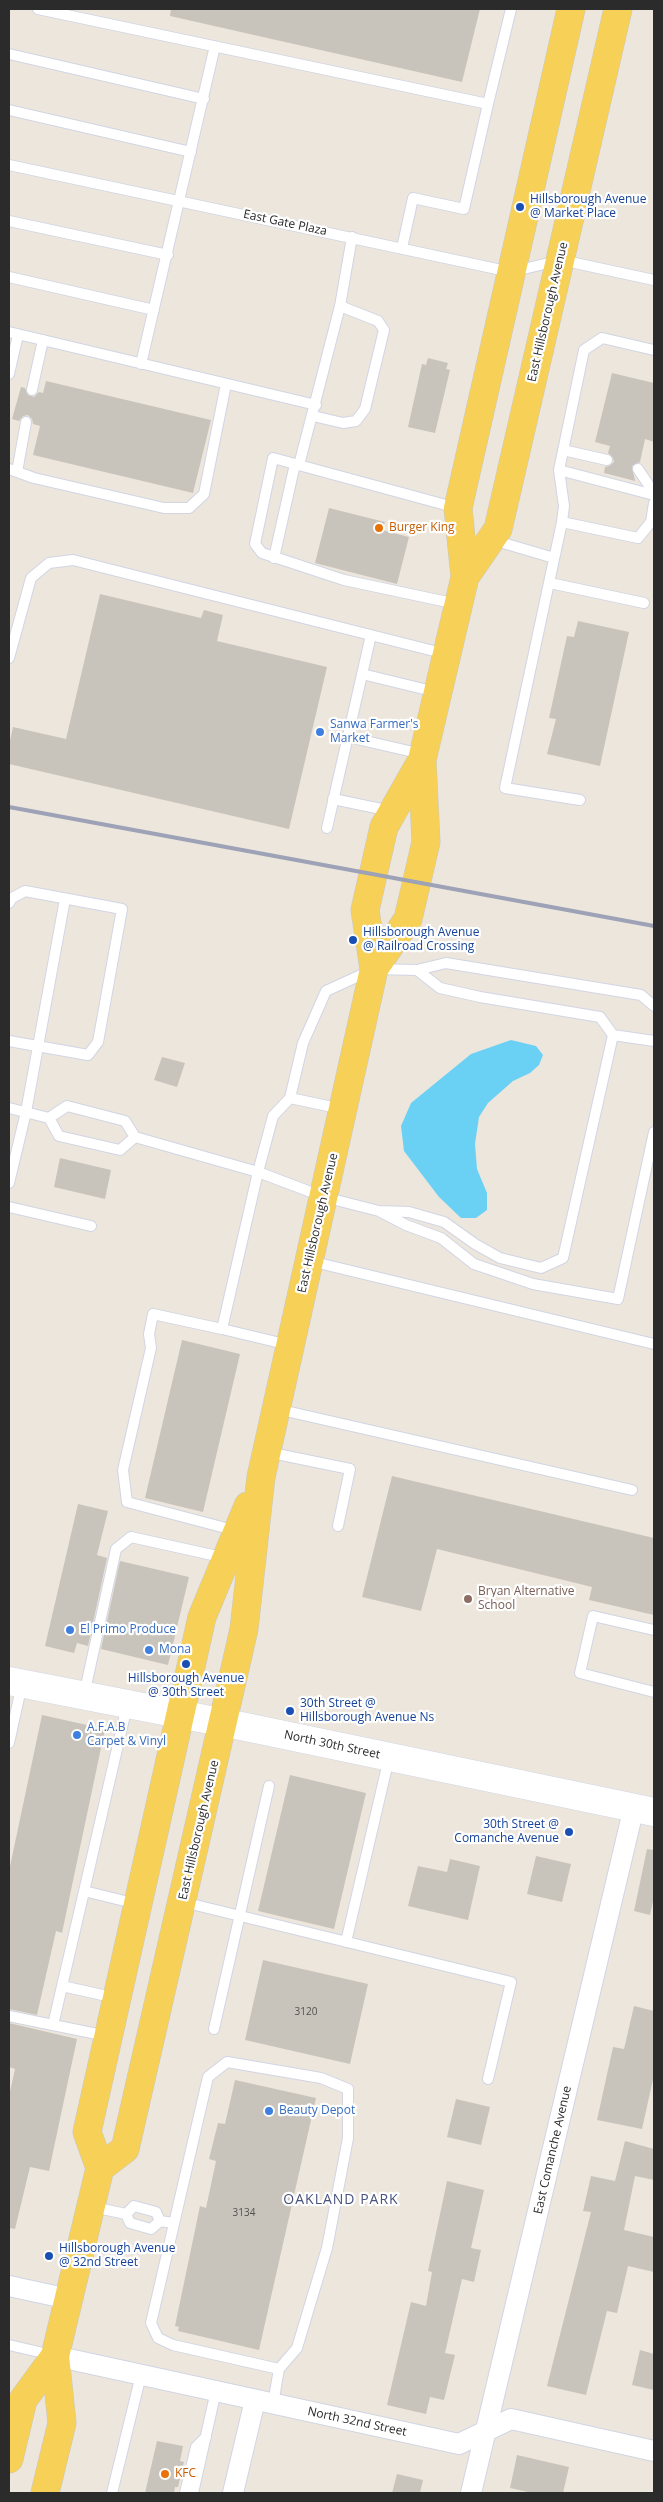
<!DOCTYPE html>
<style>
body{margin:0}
#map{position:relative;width:663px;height:2502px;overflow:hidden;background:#ede6dc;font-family:"Open Sans",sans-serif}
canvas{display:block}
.frame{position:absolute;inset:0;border:10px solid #2b2b2b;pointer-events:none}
</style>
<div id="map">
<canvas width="663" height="2502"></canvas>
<div class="frame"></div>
</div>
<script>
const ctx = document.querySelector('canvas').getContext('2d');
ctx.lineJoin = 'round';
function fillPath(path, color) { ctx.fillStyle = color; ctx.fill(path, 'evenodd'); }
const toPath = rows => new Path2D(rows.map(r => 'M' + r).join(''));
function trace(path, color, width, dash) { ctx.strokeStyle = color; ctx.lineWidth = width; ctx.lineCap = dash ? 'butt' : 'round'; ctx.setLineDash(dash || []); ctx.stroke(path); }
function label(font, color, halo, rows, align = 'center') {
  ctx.font = font + ' "Open Sans",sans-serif'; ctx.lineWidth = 4.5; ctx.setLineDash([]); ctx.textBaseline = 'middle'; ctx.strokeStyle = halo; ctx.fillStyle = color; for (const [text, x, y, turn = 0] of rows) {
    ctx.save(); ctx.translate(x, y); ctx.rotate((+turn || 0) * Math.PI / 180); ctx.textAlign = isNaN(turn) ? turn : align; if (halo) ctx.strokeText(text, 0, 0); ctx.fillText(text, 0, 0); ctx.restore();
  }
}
fillPath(toPath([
 [511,1040,536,1046,543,1055,539,1065,530,1073,513,1081,488,1103,479,1117,475,1144,477,1169,487,1193,487,1210,476,1218,461,1218,439,1197,404,1151,401,1126,411,1103,471,1054]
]), '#6ad1f4');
fillPath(toPath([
 [171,9,480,9,462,82,170,16],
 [428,358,448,363,446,369,450,370,435,433,408,427,422,364,426,365],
 [612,373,654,383,654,442,645,439,640,462,632,466,635,481,604,473,605,467,609,466,614,462,613,458,608,453,610,446,595,442],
 [46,381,211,420,193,493,33,455,40,426,33,424,32,419,28,415,23,416,19,421,12,419,21,387,25,388,28,395,34,397,39,392,43,393],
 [329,508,385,522,382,530,409,537,397,584,315,563],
 [100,594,201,618,204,610,223,615,217,641,327,667,289,829,9,764,9,745,13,727,66,739],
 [578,621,629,632,600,766,547,754,556,719,549,718,567,636,574,637],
 [162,1057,185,1063,177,1087,154,1080],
 [60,1158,111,1170,105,1199,54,1187],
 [182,1340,240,1354,203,1512,145,1498],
 [392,1476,654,1538,654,1615,589,1600,592,1587,437,1549,421,1611,362,1597],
 [78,1504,108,1511,97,1555,107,1558,88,1646,77,1643,74,1653,45,1646],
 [120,1561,189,1577,168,1665,101,1649],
 [42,1715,105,1729,62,1933,56,1931,37,2015,9,2009,9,1871],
 [290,1775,366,1793,334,1929,258,1911],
 [647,1849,654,1850,654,1897,650,1915,634,1911],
 [536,1856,571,1864,562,1902,527,1894],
 [450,1859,480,1866,468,1920,408,1906,418,1866,447,1872],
 [263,1960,368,1984,350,2064,245,2040],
 [634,2006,654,2011,654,2075,642,2129,597,2120,613,2047,624,2049],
 [9,2023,77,2039,49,2171,30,2167,15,2229,9,2228,9,2096,15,2069,9,2067],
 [235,2080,316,2098,259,2350,178,2331,179,2327,175,2326,200,2206,206,2208,216,2161,209,2159,218,2123,225,2124],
 [456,2099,490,2107,481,2145,447,2137],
 [625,2141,654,2149,654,2180,635,2176,624,2230,654,2237,654,2272,628,2266,617,2313,607,2311,586,2395,547,2386,591,2212,583,2211,591,2176,615,2181],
 [447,2181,484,2190,471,2248,481,2250,474,2282,462,2279,445,2353,455,2355,444,2400,430,2397,426,2414,387,2405,411,2302,426,2306,432,2272,428,2271],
 [640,2350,654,2354,654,2390,632,2385],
 [157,2441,183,2446,180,2461,184,2462,178,2487,175,2487,174,2493,145,2493],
 [517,2455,569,2467,563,2493,532,2493,510,2488],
 [397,2474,423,2480,420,2493,392,2493]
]), '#c9c4bb');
const lane = toPath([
 [38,9,488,104,511,9],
 [9,54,204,99],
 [9,110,191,152],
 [9,165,511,272,561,260,654,280],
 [9,221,168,255],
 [402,248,413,198,464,209,488,104],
 [9,277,154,310],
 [9,332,316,405],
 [141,364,215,46],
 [9,374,18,335],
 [32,390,43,340],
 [313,416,343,423,356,421,365,409,384,330,378,321,340,306],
 [563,450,607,460],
 [299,465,340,306,352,237],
 [9,469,34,478,164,508,189,508,204,494,226,384],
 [638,469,654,493],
 [559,470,654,495],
 [17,472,26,422],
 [457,508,273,458,255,544,262,553,344,580,457,604],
 [562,522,638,538,651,522,654,503],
 [493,540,554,558],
 [274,558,295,464],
 [550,583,644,603],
 [9,658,31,578,49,563,73,560,446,654],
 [362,674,436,692],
 [348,737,422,754],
 [333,799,391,811],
 [580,800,505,788,562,522,564,506,559,470,584,350,602,338,654,350],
 [327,828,371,635],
 [9,903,12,898,25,891,122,909,98,1042,88,1055,9,1041],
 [613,1035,654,1041],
 [290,1098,273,1116,258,1172,324,1197,379,1211,406,1225,441,1238,474,1264,533,1284,618,1299,654,1132],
 [9,1108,49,1118,59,1136,120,1150,135,1137],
 [342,1109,290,1098,303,1043,326,991,374,969,417,970,446,963,641,995,654,1006],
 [49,1118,67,1106,125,1121,135,1137,258,1172,222,1329,289,1345],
 [9,1183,26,1112,65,899],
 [9,1207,91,1226],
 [379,1211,409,1212,444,1222,475,1244,500,1258,541,1268,563,1258,613,1035,600,1017,480,997,440,988,417,970],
 [310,1261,654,1344],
 [222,1329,153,1314,149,1334,151,1348,123,1470,127,1502,237,1531],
 [277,1409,632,1490],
 [267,1452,350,1469,338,1526],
 [654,1630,593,1616,580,1673,654,1692],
 [84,1695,116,1549,131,1537,226,1558],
 [9,1743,22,1684],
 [84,1891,137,1904],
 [183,1902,511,1982,488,2079],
 [346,1942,389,1758],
 [62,1986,116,1998],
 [9,2016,53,2025],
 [214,2029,269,1786],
 [107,2036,53,2025,127,1706],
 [93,2207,126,2214],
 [160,2221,156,2212,134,2206,126,2214,130,2223,151,2229,160,2221,173,2223],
 [9,2345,52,2355],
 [273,2404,279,2369,297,2348,327,2248,348,2138,348,2089,321,2078,227,2062,208,2077,151,2323,158,2338,173,2345,279,2369],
 [112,2493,141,2375],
 [185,2493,196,2447,206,2437],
 [193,2493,216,2391]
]);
const street = toPath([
 [9,2286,69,2299],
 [55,2356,459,2444,511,2419,654,2451],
 [233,2493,255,2400],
 [471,2493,634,1807]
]);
const secondary = toPath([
 [9,1681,246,1727,654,1812]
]);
const primary = toPath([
 [465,577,498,529,618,9],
 [374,969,365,910,384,827,422,760],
 [100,2168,125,2149,244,1629,261,1477,374,969,408,919,426,842,422,760,465,577,458,508,571,9],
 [9,2459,23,2400,55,2356],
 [45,2493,62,2423,55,2356,100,2168,87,2132,202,1617,248,1506]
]);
trace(lane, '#d1d5e4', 12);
trace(street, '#d1d5e4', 22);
trace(secondary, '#d1d5e4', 29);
trace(primary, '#c8c8c8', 29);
trace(lane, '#fff', 10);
trace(street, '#fff', 20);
trace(secondary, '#fff', 28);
trace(primary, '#f7d157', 28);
trace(toPath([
 [9,807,654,926]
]), '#9ea2b6', 4);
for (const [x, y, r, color] of [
 [520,207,5,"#1a4fb4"],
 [379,528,5,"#e8710a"],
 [320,732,5,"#3f7fe0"],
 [353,940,5,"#1a4fb4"],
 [468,1599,5,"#8d6e63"],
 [70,1630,5,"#3f7fe0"],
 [149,1650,5,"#3f7fe0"],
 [186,1664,5,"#1a4fb4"],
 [290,1711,5,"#1a4fb4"],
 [77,1735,5,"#3f7fe0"],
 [569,1832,5,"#1a4fb4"],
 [269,2111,5,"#3f7fe0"],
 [49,2256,5,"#1a4fb4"],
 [165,2474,5,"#e8710a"]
]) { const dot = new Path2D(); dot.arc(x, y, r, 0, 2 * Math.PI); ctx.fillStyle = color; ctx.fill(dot); trace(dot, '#fff', 2); }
label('10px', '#52514f', null, [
 ["3120",306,2012],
 ["3134",244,2213]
]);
label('12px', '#164399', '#fff', [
 ["Hillsborough Avenue",530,200],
 ["@ Market Place",530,214],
 ["Hillsborough Avenue",363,933],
 ["@ Railroad Crossing",363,947],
 ["Hillsborough Avenue",186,1679,"center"],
 ["@ 30th Street",186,1693,"center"],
 ["30th Street @",300,1704],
 ["Hillsborough Avenue Ns",300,1718],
 ["30th Street @",559,1825,"right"],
 ["Comanche Avenue",559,1839,"right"],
 ["Hillsborough Avenue",59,2249],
 ["@ 32nd Street",59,2263]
], 'left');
label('12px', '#2b2b2b', '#fff', [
 ["East Gate Plaza",285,223,12],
 ["East Hillsborough Avenue",548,312,-77],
 ["East Hillsborough Avenue",318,1223,-77],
 ["North 30th Street",332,1745,12],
 ["East Hillsborough Avenue",199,1830,-77],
 ["East Comanche Avenue",553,2150,-77],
 ["North 32nd Street",357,2422,12]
]);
label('12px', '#c56008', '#fff', [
 ["Burger King",389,528],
 ["KFC",175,2474]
], 'left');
label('12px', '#366cbe', '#fff', [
 ["Sanwa Farmer's",330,725],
 ["Market",330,739],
 ["El Primo Produce",80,1630],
 ["Mona",159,1650],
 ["A.F.A.B",87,1728],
 ["Carpet & Vinyl",87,1742],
 ["Beauty Depot",279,2111]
], 'left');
label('12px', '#785e54', '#fff', [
 ["Bryan Alternative",478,1592],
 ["School",478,1606]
], 'left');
ctx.letterSpacing = '1px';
label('14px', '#49537e', '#fff', [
 ["OAKLAND PARK",341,2200]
]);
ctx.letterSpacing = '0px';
</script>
